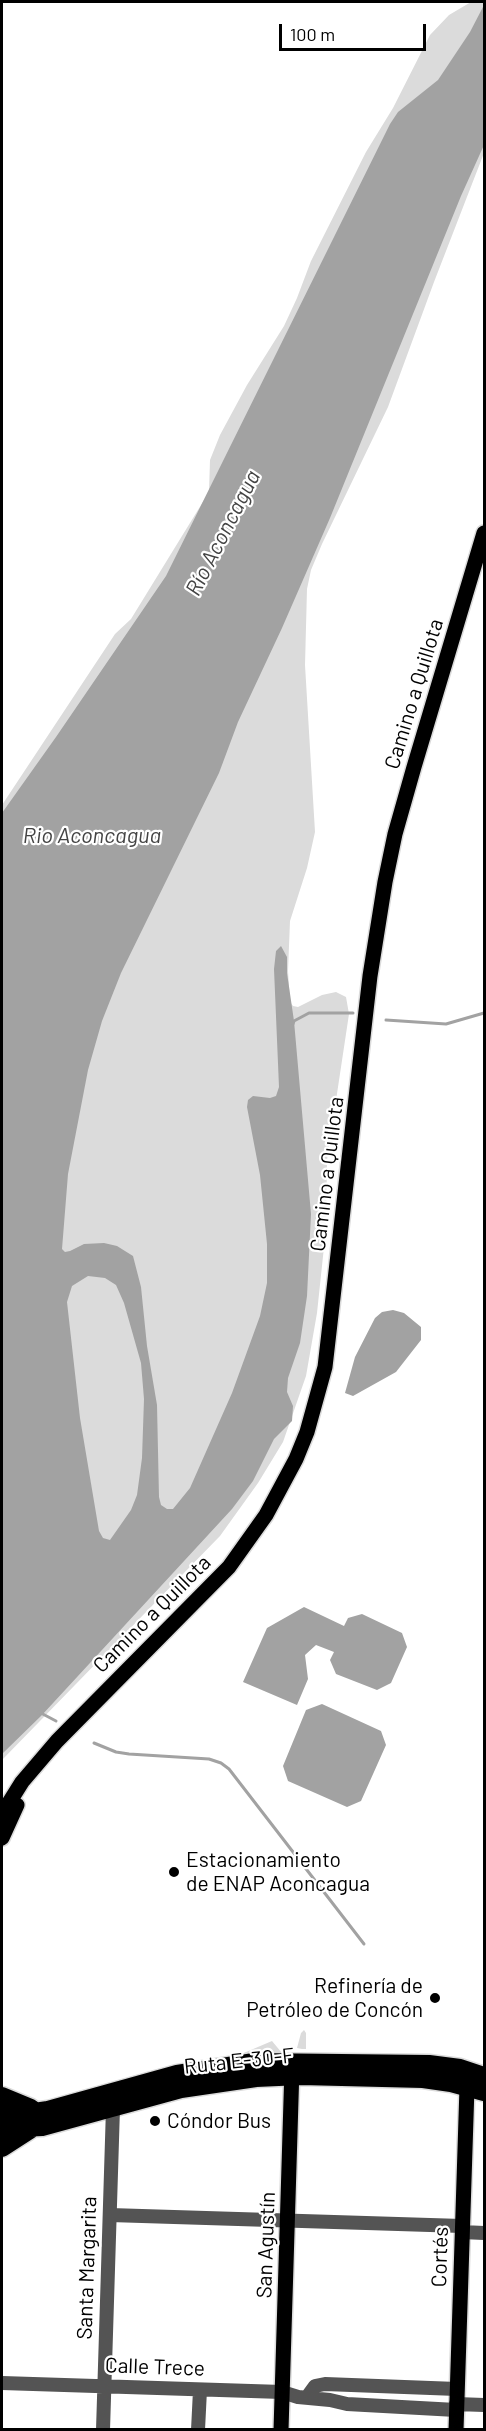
<!DOCTYPE html>
<meta charset="utf-8">
<style>
body{margin:0}
#map{position:relative;width:486px;height:2431px;overflow:hidden;background:#fff;font-family:Barlow,sans-serif}
canvas{display:block}
.frame{position:absolute;inset:0;border:3px solid #000;pointer-events:none}
.scale{position:absolute;left:279px;top:24px;width:147px;height:27px;box-sizing:border-box;border:3px solid #000;border-top:0;padding-left:8px;font-size:18px;line-height:21px;white-space:nowrap;color:#000;-webkit-text-stroke:4px #fff;paint-order:stroke}
</style>
<div id="map">
<canvas width="486" height="2431"></canvas>
<div class="frame"></div>
<div class="scale">100 m</div>
</div>
<script>
const ctx = document.querySelector('canvas').getContext('2d');
ctx.lineJoin = 'round';
function fillPath(path, color) { ctx.fillStyle = color; ctx.fill(path, 'evenodd'); }
const toPath = rows => new Path2D(rows.map(r => 'M' + r).join(''));
function trace(path, color, width, dash) { ctx.strokeStyle = color; ctx.lineWidth = width; ctx.lineCap = dash ? 'butt' : 'round'; ctx.setLineDash(dash || []); ctx.stroke(path); }
function label(font, color, halo, rows, align = 'center') {
  ctx.font = font + ' Barlow,sans-serif'; ctx.lineWidth = 4.5; ctx.setLineDash([]); ctx.textBaseline = 'middle'; ctx.strokeStyle = halo; ctx.fillStyle = color; for (const [text, x, y, turn = 0] of rows) {
    ctx.save(); ctx.translate(x, y); ctx.rotate((+turn || 0) * Math.PI / 180); ctx.textAlign = isNaN(turn) ? turn : align; if (halo) ctx.strokeText(text, 0, 0); ctx.fillText(text, 0, 0); ctx.restore();
  }
}
fillPath(toPath([
 [471,2,484,2,484,153,434,282,388,407,322,544,311,570,307,589,305,665,315,832,307,868,290,921,288,971,290,1002,293,1006,298,1007,322,995,336,992,346,997,349,1014,327,1160,326,1228,317,1313,306,1376,283,1442,258,1483,220,1536,2,1760,2,805,115,634,131,619,209,492,210,460,220,435,247,385,284,326,297,298,311,261,366,152,393,108,430,35,449,15],
 [304,2030,306,2033,306,2049,302,2049,297,2048,301,2033],
 [272,2041,282,2053,239,2055]
]), '#dbdbdb');
fillPath(toPath([
 [484,5,484,145,461,196,330,518,282,628,238,722,219,773,121,973,102,1021,88,1070,68,1174,62,1249,65,1252,70,1251,84,1244,104,1243,117,1246,133,1256,141,1287,147,1346,157,1405,159,1497,161,1505,167,1509,173,1509,190,1488,232,1393,260,1316,267,1283,267,1244,260,1175,247,1107,248,1100,253,1096,270,1098,276,1096,279,1087,274,969,276,951,281,946,287,957,287,973,294,1021,311,1214,307,1296,300,1343,288,1378,287,1392,293,1406,292,1421,274,1439,253,1481,232,1509,42,1715,2,1754,2,813,56,737,166,576,390,124,398,112,438,80,470,32],
 [88,1276,105,1278,116,1285,124,1303,141,1363,144,1399,142,1458,137,1495,131,1510,110,1540,103,1538,99,1531,80,1418,67,1302,72,1286],
 [393,1310,404,1313,421,1327,421,1340,396,1372,353,1396,345,1393,355,1357,375,1318,382,1312],
 [304,1607,344,1626,348,1618,362,1614,402,1633,407,1647,391,1683,377,1690,336,1674,330,1660,334,1652,316,1645,305,1655,308,1679,297,1705,243,1682,267,1628],
 [322,1704,381,1731,386,1745,361,1801,347,1807,288,1781,283,1766,306,1710]
]), '#a2a2a2');
trace(toPath([
 [386,1020,446,1024,484,1013],
 [293,1024,294,1021,309,1013,353,1013],
 [39,1712,56,1721],
 [94,1743,116,1752,129,1754,209,1759,221,1763,229,1769,364,1944]
]), '#a2a2a2', 3);
const major = toPath([
 [2,1814,22,1782,57,1741,229,1567,266,1515,296,1459,307,1432,325,1367,370,976,385,882,395,834,414,767,484,533],
 [2,1838,17,1805],
 [281,2430,292,2067],
 [456,2430,467,2087]
]);
const highway = toPath([
 [2,2096,31,2108],
 [2,2113,27,2113,48,2110,177,2074,254,2062,429,2064,460,2068,484,2076],
 [2,2129,42,2127,181,2089,256,2078,301,2076,423,2079,451,2083,484,2092],
 [2,2148,33,2128]
]);
trace(major, '#dbdbdb', 18);
trace(highway, '#dbdbdb', 21);
trace(toPath([
 [110,2215,462,2226],
 [462,2232,484,2233],
 [2,2383,282,2392,298,2397,330,2400,347,2404,456,2410],
 [307,2397,315,2386,325,2384,457,2389],
 [456,2404,484,2405],
 [103,2430,113,2108],
 [198,2430,200,2390]
]), '#545454', 14);
trace(major, '#000', 15);
trace(highway, '#000', 18);
for (const [x, y, r, color] of [
 [174,1872,6,"#000"],
 [435,1998,6,"#000"],
 [155,2121,6,"#000"]
]) { const dot = new Path2D(); dot.arc(x, y, r, 0, 2 * Math.PI); ctx.fillStyle = color; ctx.fill(dot); trace(dot, '#fff', 2); }
label('21px', '#000', '#fff', [
 ["Camino a Quillota",414,694,-73],
 ["Camino a Quillota",327,1174,-83],
 ["Camino a Quillota",152,1614,-45],
 ["Ruta E-30-F",239,2061,-6],
 ["San Agustín",266,2245,-88],
 ["Cortés",440,2257,-88],
 ["Santa Margarita",87,2268,-88],
 ["Calle Trece",155,2367,2]
]);
label('21px', '#000', '#fff', [
 ["Estacionamiento",186,1860],
 ["de ENAP Aconcagua",186,1884],
 ["Refinería de",423,1986,"right"],
 ["Petróleo de Concón",423,2010,"right"],
 ["Cóndor Bus",167,2121]
], 'left');
label('italic 22px', '#434343', '#fff', [
 ["Río Aconcagua",223,533,-63],
 ["Rio Aconcagua",92,836]
]);
</script>
